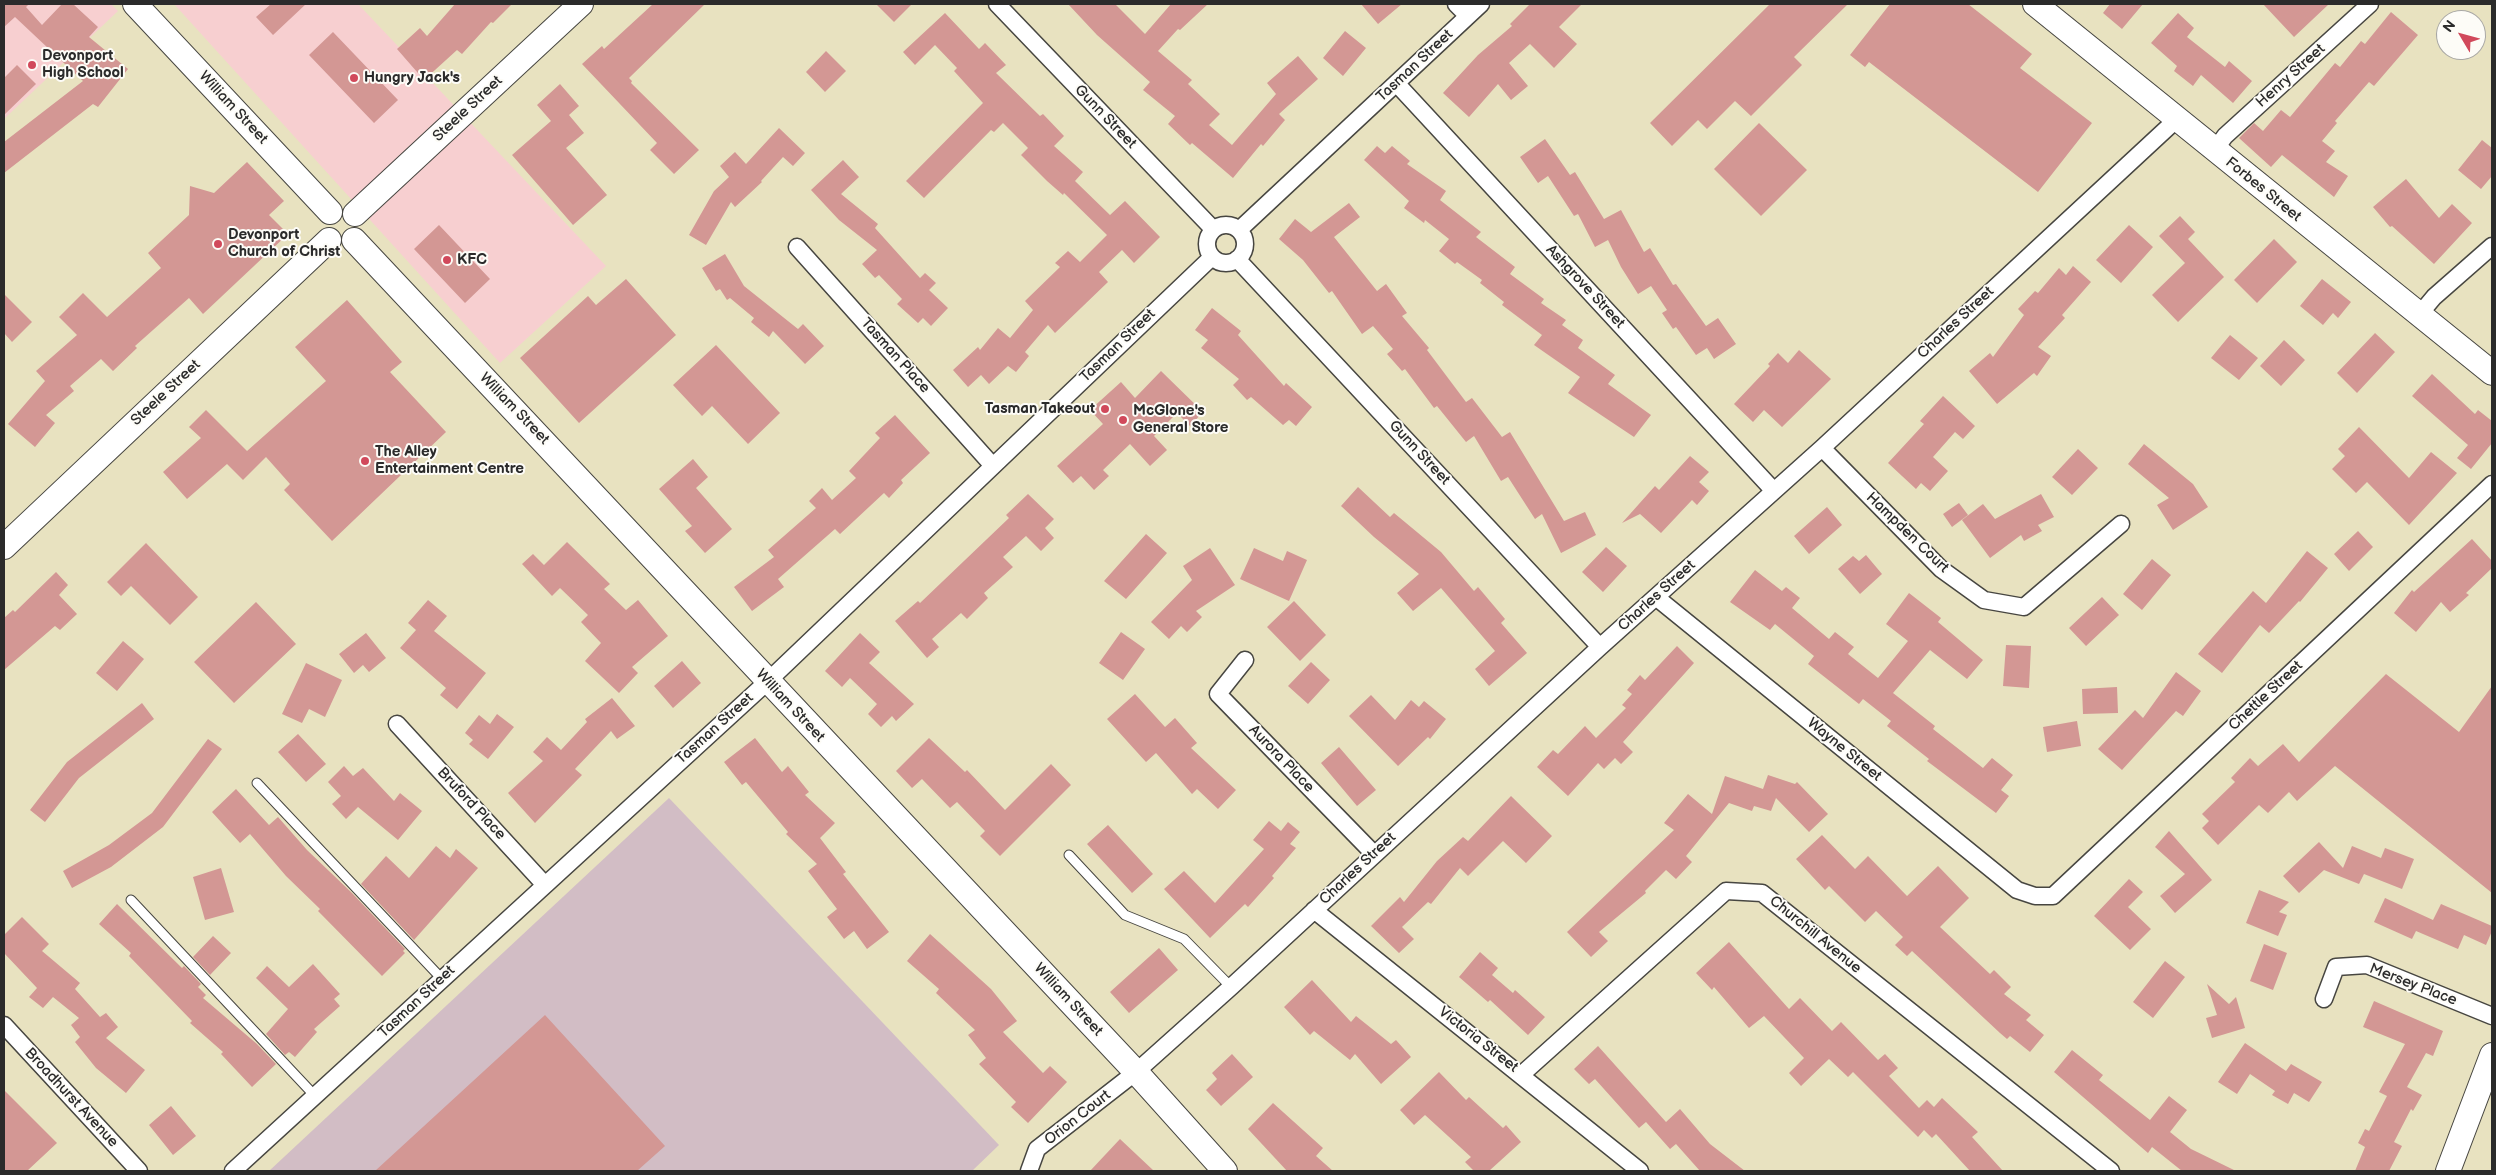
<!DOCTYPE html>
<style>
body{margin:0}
#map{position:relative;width:2496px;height:1175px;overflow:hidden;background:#e8e2c0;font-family:"Balsamiq Sans",sans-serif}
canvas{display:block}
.frame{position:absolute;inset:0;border:5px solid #2b2b2b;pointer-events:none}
.north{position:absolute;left:2436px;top:10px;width:50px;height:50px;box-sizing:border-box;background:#fdfcf7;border:1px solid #a9a8a5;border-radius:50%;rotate:307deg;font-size:14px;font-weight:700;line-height:20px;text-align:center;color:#2b2b2b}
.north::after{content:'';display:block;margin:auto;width:18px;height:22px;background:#d1495b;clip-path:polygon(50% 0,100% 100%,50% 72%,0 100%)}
</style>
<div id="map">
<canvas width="2496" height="1175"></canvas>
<div class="frame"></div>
<div class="north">N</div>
</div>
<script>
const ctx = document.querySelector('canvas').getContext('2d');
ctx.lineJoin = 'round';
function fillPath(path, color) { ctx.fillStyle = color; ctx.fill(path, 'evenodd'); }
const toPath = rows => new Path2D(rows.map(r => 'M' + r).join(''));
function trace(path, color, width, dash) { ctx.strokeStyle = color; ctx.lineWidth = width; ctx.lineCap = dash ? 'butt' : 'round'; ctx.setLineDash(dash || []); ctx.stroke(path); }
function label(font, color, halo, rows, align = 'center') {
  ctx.font = font + ' "Balsamiq Sans",sans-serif'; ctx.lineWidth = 4; ctx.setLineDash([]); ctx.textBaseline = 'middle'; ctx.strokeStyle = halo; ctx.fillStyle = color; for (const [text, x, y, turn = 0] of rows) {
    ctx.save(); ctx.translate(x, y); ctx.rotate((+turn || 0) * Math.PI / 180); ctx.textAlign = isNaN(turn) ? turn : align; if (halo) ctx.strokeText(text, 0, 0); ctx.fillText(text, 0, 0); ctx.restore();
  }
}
fillPath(toPath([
 [4,4,111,4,118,11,4,119],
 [174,4,358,4,606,266,500,363]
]), '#f7cfd0');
fillPath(toPath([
 [669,798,999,1145,972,1171,269,1171]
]), '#d2bdc5');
fillPath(toPath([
 [4,4,29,4,26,7,42,25,62,4,73,4,98,27,89,37,128,69,98,107,93,104,4,173,4,142,83,81,15,17,4,27],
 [271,4,306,4,273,35,256,17],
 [455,4,512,4,493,23,491,22,462,54,457,50,424,80,397,49,420,28,427,36],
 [653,4,705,4,629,78,632,81,631,83,699,150,674,174,650,150,657,143,582,64,602,46,604,49],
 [876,4,912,4,894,22],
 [1068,4,1115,4,1145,34,1171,4,1208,4,1180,30,1178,29,1158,51,1192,80,1188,84,1220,114,1209,125,1232,145,1276,94,1267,83,1298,56,1318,79,1279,114,1285,120,1263,146,1261,144,1233,178,1192,143,1190,145,1168,124,1175,116,1143,90,1150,82,1097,35],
 [1361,4,1402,4,1378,24],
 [1530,4,1582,4,1559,27,1577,44,1554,68,1530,44,1509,63,1528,86,1511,100,1498,84,1469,117,1443,93,1478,55,1512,26,1510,24],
 [1770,4,1848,4,1794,57,1802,65,1751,116,1735,101,1707,129,1698,120,1672,146,1650,123],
 [1890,4,1968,4,2032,54,2020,68,2092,123,2038,192,1869,62,1865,67,1850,55],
 [2110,4,2143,4,2122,29,2103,13],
 [2263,4,2329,4,2294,37],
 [2391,12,2418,35,2374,86,2369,82,2335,121,2337,123,2322,141,2335,151,2326,162,2348,176,2334,197,2282,155,2271,167,2239,138,2254,123,2263,131,2281,110,2290,117,2335,63,2340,67,2361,41,2365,44],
 [945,13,979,49,985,43,1006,65,996,73,1040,116,1043,114,1064,136,1054,146,1083,172,1075,181,1110,215,1125,201,1160,237,1134,263,1122,250,1099,272,1108,282,1055,333,1048,325,1025,352,1029,356,1016,372,1008,366,989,384,981,375,968,387,953,370,978,347,980,350,998,328,1010,338,1033,310,1025,301,1060,267,1055,263,1068,251,1080,262,1107,235,1064,193,1063,195,1047,181,1021,155,1028,148,1003,123,994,132,991,130,924,198,906,181,983,103,954,71,957,68,935,45,915,65,903,52],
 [2178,13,2194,28,2187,37,2225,67,2229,61,2252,81,2233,103,2201,75,2193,86,2174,71,2177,66,2151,43],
 [1345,31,1366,48,1343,76,1323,58],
 [333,32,398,100,374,123,309,55],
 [826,51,846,71,825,92,806,72],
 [17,65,36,84,4,115,4,78],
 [560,84,579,106,569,115,584,133,566,148,607,195,573,225,512,155,551,121,537,105],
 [1759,123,1807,170,1761,216,1714,169],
 [779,128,805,153,793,166,783,157,761,181,762,182,735,207,731,202,706,245,689,235,714,191,729,177,720,166,735,152,746,164],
 [1545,139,1570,175,1575,172,1604,219,1621,210,1644,252,1650,248,1673,285,1676,284,1706,326,1718,318,1736,344,1714,359,1707,348,1696,355,1676,327,1673,329,1662,313,1667,310,1651,286,1638,294,1621,267,1608,240,1595,247,1578,214,1574,216,1548,176,1538,183,1520,157],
 [2482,140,2492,148,2492,176,2481,189,2458,170],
 [1377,146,1385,153,1392,146,1410,161,1407,164,1446,191,1440,200,1481,232,1476,237,1515,267,1510,274,1544,299,1541,303,1566,320,1562,325,1583,340,1578,348,1615,375,1608,384,1651,415,1634,437,1568,393,1580,377,1534,345,1542,335,1502,305,1504,302,1480,283,1482,280,1457,262,1455,264,1439,251,1449,239,1425,220,1424,223,1404,208,1409,201,1364,160],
 [843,160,859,177,841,194,878,224,875,228,920,278,925,273,936,283,929,290,948,308,931,326,923,318,918,323,897,304,902,299,879,275,875,278,862,264,877,250,839,220,811,190],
 [247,162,284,201,269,215,288,234,203,314,189,298,135,346,137,348,113,371,101,359,70,386,74,391,46,415,55,423,35,447,8,424,45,381,36,371,77,335,59,317,83,293,107,317,161,268,148,253,189,215,190,186,214,193],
 [2406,179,2439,218,2452,204,2472,223,2434,264,2392,226,2390,227,2373,207],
 [1349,203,1360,217,1334,237,1377,291,1386,284,1407,313,1402,316,1429,348,1427,350,1466,402,1472,398,1502,437,1510,432,1564,521,1585,512,1596,535,1561,553,1542,514,1535,519,1508,477,1501,481,1474,436,1466,442,1437,406,1434,408,1405,369,1402,371,1387,354,1393,349,1373,326,1362,334,1332,291,1329,293,1303,260,1279,239,1295,219,1311,232],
 [2180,216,2195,232,2188,239,2224,277,2178,322,2152,295,2185,263,2159,236],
 [439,225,490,279,465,303,414,249],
 [2129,225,2153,247,2121,283,2096,260],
 [2274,239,2297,262,2257,303,2234,280],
 [725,254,744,286,798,329,803,324,824,346,805,364,773,331,769,337,751,322,754,318,730,298,727,300,720,289,716,291,702,268],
 [2073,266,2091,282,2062,315,2065,318,2038,347,2051,356,2037,376,2034,373,1997,404,1969,371,1990,353,1993,357,2024,315,2018,309,2035,291,2038,293,2059,268,2066,275],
 [626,279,676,335,579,423,520,358,588,296,596,305],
 [2322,279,2351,302,2338,318,2333,313,2323,325,2300,306],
 [4,294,32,322,12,342,4,333],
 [347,300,402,362,390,372,446,432,332,541,284,490,290,484,266,457,243,480,227,464,187,499,163,472,201,438,189,427,206,410,247,451,326,381,295,347],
 [1212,308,1241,331,1238,335,1284,386,1286,383,1312,407,1296,426,1289,420,1283,425,1251,397,1247,400,1233,385,1239,379,1201,348,1208,340,1195,330],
 [2375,333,2395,352,2357,393,2337,373],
 [2230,335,2258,358,2239,380,2211,358],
 [2284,340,2305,360,2281,386,2260,366],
 [716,345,780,413,748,444,712,406,702,416,673,385],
 [1799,350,1831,379,1782,427,1764,410,1753,422,1734,404,1770,366,1768,364,1778,353,1788,363],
 [1161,371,1203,412,1190,426,1177,413,1154,436,1167,450,1150,466,1130,444,1103,470,1109,476,1094,490,1081,476,1073,483,1057,466,1103,424,1090,410,1121,382,1135,398],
 [2432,374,2475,414,2478,410,2492,421,2492,443,2471,469,2457,458,2468,445,2412,396],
 [1943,396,1975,426,1963,439,1955,432,1933,457,1948,471,1930,491,1921,483,1916,489,1888,463,1924,424,1920,421],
 [895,415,930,453,901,480,903,483,889,498,884,493,840,534,835,529,778,579,784,587,752,611,734,587,774,557,768,550,816,508,809,501,822,488,832,500,856,478,849,471,880,438,875,433],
 [2359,427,2409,478,2431,452,2457,473,2409,525,2367,482,2356,493,2332,469,2345,456,2338,449],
 [2144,444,2193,484,2208,507,2173,530,2157,505,2169,498,2128,464],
 [2078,449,2098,468,2072,495,2052,477],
 [1690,456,1709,472,1699,482,1709,491,1697,505,1692,500,1661,533,1640,514,1622,523,1655,486,1659,490],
 [693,459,708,477,696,488,732,529,705,553,685,531,692,526,659,489],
 [1358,487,1390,517,1394,513,1441,552,1474,591,1478,587,1505,619,1501,623,1527,653,1489,686,1475,669,1495,651,1441,588,1413,611,1397,593,1419,574,1374,537,1341,506],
 [1028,494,1054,519,1045,528,1054,538,1041,551,1026,536,1003,557,1013,567,984,593,988,598,967,619,961,613,932,639,939,647,927,658,895,621,918,601,920,603,1009,518,1006,515],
 [2041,494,2054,517,2038,525,2042,531,2024,541,2021,535,1990,558,1962,520,1983,504,1995,519],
 [1959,503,1968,515,1952,527,1943,514],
 [1827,507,1842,525,1809,554,1794,536],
 [2358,531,2373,547,2349,571,2334,554],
 [1146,534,1167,553,1126,599,1104,581],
 [2472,539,2492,561,2492,568,2466,593,2469,595,2450,612,2441,602,2416,632,2394,613,2412,590,2414,592],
 [567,542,610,584,604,589,626,610,638,600,668,636,632,667,638,673,619,693,585,661,601,643,581,622,588,615,560,588,552,596,522,564,533,554,544,565],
 [146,543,198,597,170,625,131,586,121,596,107,582],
 [1606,547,1627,566,1603,592,1582,572],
 [1210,548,1235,585,1196,611,1202,617,1187,632,1181,626,1169,639,1151,622,1192,580,1183,566],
 [1254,548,1283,561,1287,551,1307,560,1289,601,1240,579],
 [2307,551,2328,568,2300,602,2299,601,2269,633,2260,625,2222,673,2198,654,2253,591,2266,603],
 [1866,555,1882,574,1860,594,1838,569,1853,556,1859,561],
 [2152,559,2171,575,2142,610,2123,594],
 [1755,570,1782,591,1786,587,1800,598,1792,608,1829,639,1835,632,1854,647,1848,654,1878,678,1908,641,1886,624,1909,593,1941,618,1938,622,1983,660,1967,679,1930,650,1893,693,1935,726,1933,729,1983,768,1992,758,2013,775,2001,790,2009,796,1996,813,1927,761,1929,759,1887,726,1891,721,1863,699,1859,704,1808,664,1814,656,1775,624,1770,630,1730,602],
 [56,572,68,585,59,595,77,614,60,630,55,626,4,670,4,618,13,610,15,612],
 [2102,597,2119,615,2086,646,2069,628],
 [428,600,447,616,434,631,486,673,457,709,440,695,446,688,400,648,416,630,408,623],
 [1294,601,1326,635,1300,661,1267,627],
 [256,602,296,644,234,703,194,662],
 [1121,632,1145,649,1123,680,1099,663],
 [366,633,386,658,369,672,363,665,354,673,339,654],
 [860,633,880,652,869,663,914,704,896,721,892,716,881,727,868,714,877,704,850,678,842,687,825,671],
 [123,641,144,659,117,691,96,673],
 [2006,645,2031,646,2029,688,2003,686],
 [1677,646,1694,663,1623,742,1633,752,1621,764,1615,758,1604,769,1598,763,1568,796,1537,767,1553,750,1558,754,1585,726,1596,738,1626,708,1622,705,1632,694,1627,690,1640,675,1645,680],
 [682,661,701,683,673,708,654,686],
 [1311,662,1330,680,1308,704,1288,686],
 [306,663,342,680,325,717,309,709,302,723,282,714],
 [2176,672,2201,691,2183,716,2176,711,2122,770,2098,749,2135,710,2143,718],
 [2386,674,2459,732,2492,686,2492,893,2335,766,2297,801,2289,792,2268,813,2259,805,2218,845,2202,828,2209,821,2202,814,2235,782,2231,778,2250,758,2258,766,2283,744,2299,762],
 [2117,687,2118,713,2083,714,2082,689],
 [1135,694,1165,727,1175,718,1197,743,1191,748,1236,790,1218,809,1197,789,1192,794,1156,753,1146,762,1107,719],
 [1371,695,1395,720,1411,700,1419,707,1424,701,1446,719,1430,739,1428,737,1398,766,1349,716],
 [612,698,635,726,617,739,611,731,575,769,582,775,535,823,508,793,543,761,533,752,547,737,561,750,587,722,585,719],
 [142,703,154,719,79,778,45,822,30,810,67,762],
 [497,714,514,727,488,759,469,744,473,740,465,733,479,715,490,724],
 [2077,721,2081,746,2047,752,2043,727],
 [298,734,326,764,306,782,278,752],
 [755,738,782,772,788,766,809,792,805,795,835,823,820,838,846,872,843,874,889,932,867,949,854,931,844,939,827,917,837,909,808,871,817,864,786,834,788,832,746,782,742,785,724,762],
 [929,738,965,772,967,770,1005,810,1051,764,1071,785,1000,856,980,836,985,831,957,802,950,808,922,779,912,788,896,771],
 [208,739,222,749,163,827,111,867,72,888,63,871,109,845,152,813],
 [1339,747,1376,790,1357,806,1321,763],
 [344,766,353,776,363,768,394,801,400,793,422,811,398,840,358,807,346,819,332,804,341,796,328,782],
 [1768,775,1795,784,1797,782,1828,814,1809,832,1776,798,1771,811,1754,806,1752,811,1729,803,1686,856,1692,862,1676,879,1666,870,1645,891,1646,893,1599,932,1608,941,1591,957,1567,932,1674,830,1664,823,1688,794,1712,814,1725,776,1763,789],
 [236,789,269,825,278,817,307,850,352,893,405,949,403,951,405,953,382,976,318,911,320,909,286,876,250,834,240,843,212,812],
 [1511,796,1552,836,1526,863,1503,841,1468,876,1460,868,1431,904,1428,902,1402,927,1414,939,1399,953,1371,926,1400,897,1404,902,1437,861,1463,837,1468,841],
 [1269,821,1281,831,1288,822,1300,832,1290,844,1296,848,1272,876,1274,878,1248,907,1245,904,1210,938,1164,889,1184,871,1215,903,1264,849,1253,840],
 [1108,825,1153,874,1132,893,1087,844],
 [2169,831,2212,880,2175,913,2160,896,2185,874,2155,847],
 [1822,835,1855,869,1868,856,1907,896,1938,866,1969,898,1940,927,1990,974,1994,970,2011,987,2004,994,2031,1015,2026,1020,2044,1035,2030,1052,2010,1036,2007,1039,2000,1033,1912,951,1907,956,1895,945,1903,937,1876,911,1865,922,1829,886,1825,890,1796,859],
 [2319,842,2343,868,2352,846,2381,858,2385,848,2414,859,2402,889,2364,874,2359,884,2324,870,2299,893,2283,876],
 [436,846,450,858,456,849,478,868,414,940,361,884,386,856,409,878],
 [221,868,234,912,205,920,193,877],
 [2129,879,2143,892,2128,907,2151,929,2130,950,2094,916],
 [2259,890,2289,902,2279,912,2287,915,2278,936,2246,923],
 [2385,898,2433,920,2441,904,2492,926,2492,931,2486,945,2464,935,2458,949,2416,931,2412,939,2374,922],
 [117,904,182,968,184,966,201,984,198,987,206,995,203,998,257,1044,276,1064,252,1087,221,1054,223,1052,190,1023,192,1021,129,956,131,953,99,924],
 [22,917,49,944,42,951,80,983,75,989,100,1017,106,1013,118,1027,106,1038,145,1070,126,1093,96,1068,75,1042,80,1037,71,1025,79,1018,53,997,43,1008,29,997,37,988,4,953,4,935],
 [930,934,991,989,1017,1021,1003,1032,1043,1073,1050,1066,1067,1082,1028,1123,1011,1107,1016,1102,979,1064,986,1058,968,1035,975,1030,936,993,939,989,907,961],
 [213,936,231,953,210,975,193,957],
 [1729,942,1789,1009,1800,998,1832,1031,1841,1022,1878,1060,1885,1054,1898,1068,1889,1076,1919,1108,1927,1100,1934,1107,1942,1098,1978,1132,1972,1137,2003,1171,1970,1171,1936,1134,1932,1138,1924,1130,1918,1137,1853,1072,1848,1077,1829,1059,1801,1086,1789,1073,1804,1058,1764,1016,1749,1028,1714,987,1712,990,1696,973],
 [2264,944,2287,953,2273,990,2250,981],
 [1159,948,1178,970,1129,1013,1110,992],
 [1480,952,1498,968,1492,975,1513,993,1515,990,1545,1017,1528,1035,1490,1000,1488,1002,1459,977],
 [2165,961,2185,977,2153,1018,2133,1002],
 [313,964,340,994,334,999,340,1006,314,1029,317,1032,295,1057,289,1052,285,1055,266,1034,288,1009,256,978,267,966,289,987],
 [1312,980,1351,1022,1356,1016,1391,1044,1396,1040,1411,1057,1381,1084,1355,1054,1350,1060,1314,1031,1310,1035,1284,1007],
 [2207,984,2229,1004,2236,997,2245,1028,2212,1038,2206,1018,2217,1015],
 [2374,1001,2443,1031,2433,1056,2426,1053,2407,1087,2422,1095,2413,1111,2411,1109,2394,1142,2402,1146,2389,1171,2355,1171,2365,1147,2358,1143,2365,1129,2369,1131,2387,1096,2379,1092,2405,1044,2363,1027],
 [545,1015,665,1146,637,1171,375,1171],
 [2245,1043,2286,1071,2291,1064,2322,1082,2309,1102,2294,1093,2288,1104,2272,1095,2275,1091,2250,1074,2237,1094,2218,1082],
 [1598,1046,1666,1122,1680,1109,1710,1144,1745,1171,1700,1171,1676,1144,1670,1149,1646,1122,1639,1128,1595,1079,1589,1084,1574,1069],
 [2072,1050,2103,1075,2099,1080,2150,1120,2169,1096,2187,1110,2170,1132,2191,1149,2236,1171,2182,1171,2152,1147,2148,1153,2054,1072],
 [1232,1054,1253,1077,1221,1106,1206,1090,1217,1079,1212,1073],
 [1439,1072,1466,1100,1469,1097,1503,1128,1506,1125,1521,1142,1489,1171,1474,1171,1465,1162,1471,1157,1425,1115,1414,1125,1400,1110],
 [4,1090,57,1143,27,1171,4,1171],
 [1273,1103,1323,1148,1316,1156,1333,1171,1287,1171,1248,1129],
 [171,1106,196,1136,173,1155,149,1125],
 [1120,1139,1154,1171,1090,1171]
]), '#d39794');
const lane = toPath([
 [257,783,442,979],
 [1069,855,1125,915,1184,939,1231,987],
 [131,900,315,1096]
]);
const street = toPath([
 [997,4,1213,229],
 [1456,4,1468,16],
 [1397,84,1774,491],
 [2214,151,2225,136,2370,4],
 '1207 244a19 19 0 1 1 38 0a19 19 0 1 1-38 0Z',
 [1239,230,1481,4],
 [797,247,993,466],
 [1237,259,1600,647],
 [2419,315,2434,297,2492,246],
 [1822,448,1941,569,1984,600,2024,607,2121,524],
 [1657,598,2017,890,2035,896,2053,896,2492,484],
 [1245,660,1218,694,1374,854],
 [397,724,545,885],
 [1314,910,1640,1171],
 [2324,999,2336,967,2367,965,2492,1016],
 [4,1025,139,1171],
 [1521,1075,1726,891,1762,893,2111,1171],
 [233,1171,767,682,1212,257],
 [1029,1171,1037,1149,1136,1072,1231,987,1600,647,1822,448,2177,119]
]);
const secondary = toPath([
 [135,4,330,212],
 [2035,4,2492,373],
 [355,214,581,4],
 [354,240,1136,1072,1225,1171],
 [4,547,329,240],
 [2448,1171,2492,1055]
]);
trace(lane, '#474641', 11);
trace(street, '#474641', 19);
trace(secondary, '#474641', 26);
trace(lane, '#fff', 9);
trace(street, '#fff', 16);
trace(secondary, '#fff', 24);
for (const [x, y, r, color] of [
 [32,65,5,"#d1495b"],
 [354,78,5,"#d1495b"],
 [218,244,5,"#d1495b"],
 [447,260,5,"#d1495b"],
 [1105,409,5,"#d1495b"],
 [1123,420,5,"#d1495b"],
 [365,461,5,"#d1495b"]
]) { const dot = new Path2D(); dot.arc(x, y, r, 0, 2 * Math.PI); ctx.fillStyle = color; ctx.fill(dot); trace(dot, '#fdfcf7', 2); }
label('bold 15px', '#2b2b2b', '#fdfcf7', [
 ["Devonport",42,56],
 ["High School",42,73],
 ["Hungry Jack's",364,78],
 ["Devonport",228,235],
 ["Church of Christ",228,252],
 ["KFC",457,260],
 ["Tasman Takeout",1095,409,"right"],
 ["McGlone's",1133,411],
 ["General Store",1133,428],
 ["The Alley",375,452],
 ["Entertainment Centre",375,469]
], 'left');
label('15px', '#2b2b2b', '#fdfcf7', [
 ["Tasman Street",1415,66,-43],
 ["Henry Street",2291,76,-42],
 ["William Street",233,108,47],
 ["Steele Street",468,109,-43],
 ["Gunn Street",1105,117,46],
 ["Forbes Street",2263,190,39],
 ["Ashgrove Street",1585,287,47],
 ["Charles Street",1956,323,-43],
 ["Tasman Street",1118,346,-44],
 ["Tasman Place",895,356,48],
 ["Steele Street",166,393,-43],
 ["William Street",514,409,46],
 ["Gunn Street",1419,453,47],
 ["Hampden Court",1907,533,44],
 ["Charles Street",1657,596,-42],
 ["Chettle Street",2266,696,-43],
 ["William Street",790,706,47],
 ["Tasman Street",715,729,-42],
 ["Wayne Street",1844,750,39],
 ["Aurora Place",1281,759,46],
 ["Bruford Place",471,804,47],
 ["Charles Street",1358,869,-43],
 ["Churchill Avenue",1815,935,39],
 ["Mersey Place",2413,985,21],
 ["William Street",1068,1000,47],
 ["Tasman Street",417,1002,-43],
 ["Victoria Street",1478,1040,38],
 ["Broadhurst Avenue",71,1098,47],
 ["Orion Court",1078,1118,-38]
]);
</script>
